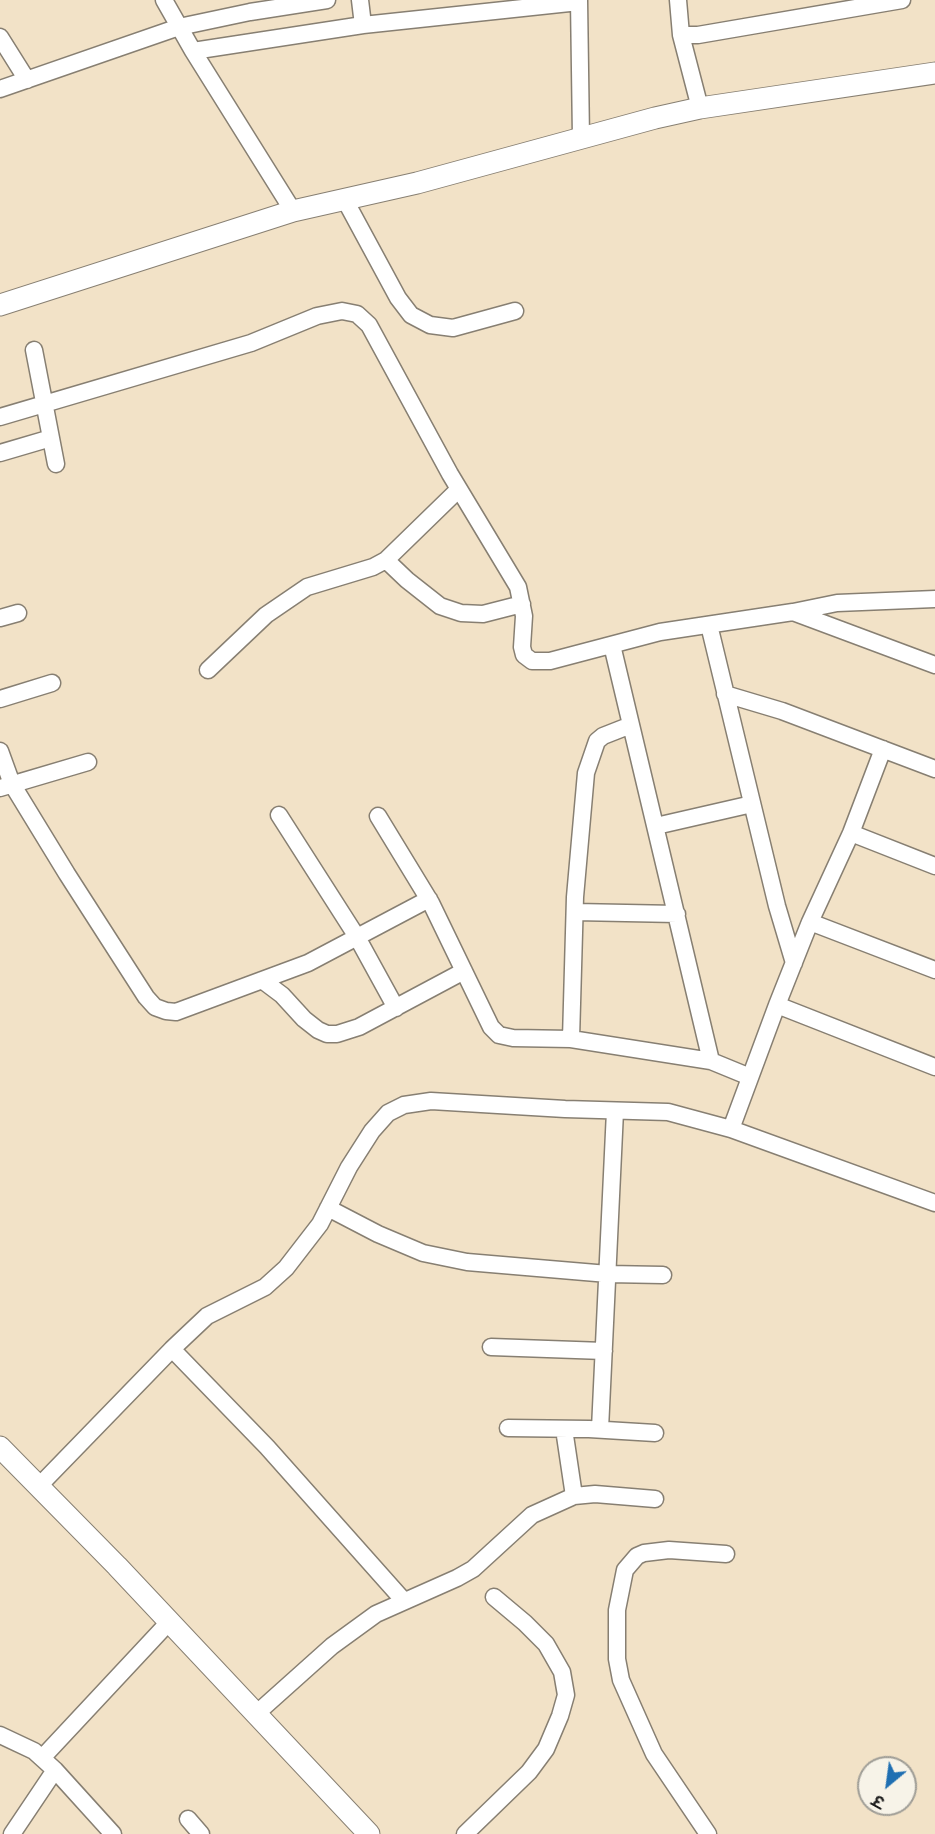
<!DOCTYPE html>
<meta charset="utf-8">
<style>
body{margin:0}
#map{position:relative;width:935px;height:1834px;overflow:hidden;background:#f2e2c7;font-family:"Balsamiq Sans","Playpen Sans Deva",sans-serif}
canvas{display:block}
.north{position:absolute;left:857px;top:1756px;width:60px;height:60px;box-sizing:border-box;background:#f7f3e8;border:2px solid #9f9d96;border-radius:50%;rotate:209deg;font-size:16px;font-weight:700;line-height:24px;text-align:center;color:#1c1c1c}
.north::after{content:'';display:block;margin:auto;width:21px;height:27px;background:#1f6fb2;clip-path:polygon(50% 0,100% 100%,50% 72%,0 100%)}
</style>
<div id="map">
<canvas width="935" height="1834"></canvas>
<div class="north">उ</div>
</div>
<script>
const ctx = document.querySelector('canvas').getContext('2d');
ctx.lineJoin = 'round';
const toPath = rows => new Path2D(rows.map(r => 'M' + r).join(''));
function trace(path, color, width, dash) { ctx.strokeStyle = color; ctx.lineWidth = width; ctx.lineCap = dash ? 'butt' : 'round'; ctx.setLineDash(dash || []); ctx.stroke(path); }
const minor = toPath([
 [164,0,193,51,293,211],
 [360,0,363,25],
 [579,0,581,138],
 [678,0,681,35,700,108],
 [681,35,698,35,902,0],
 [0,37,27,80],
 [193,51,363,25,579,2],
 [0,89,179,27,250,12,327,0],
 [345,200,398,298,411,315,430,325,453,328,515,311],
 [34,350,56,464],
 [0,417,251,343,317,316,342,311,357,314,369,325,450,474,518,587,524,616,522,647,524,655,532,661,550,661,660,632,793,612,837,603,935,599],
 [0,453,51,438],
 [386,560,407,580,440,606,461,613,483,614,522,604],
 [793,612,935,665],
 [0,618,18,613],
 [709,625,777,906,794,963],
 [612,645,711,1061],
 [208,670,266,615,307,587,373,567,386,560,459,489],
 [725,694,782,711,935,769],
 [0,699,52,683],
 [0,751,12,784,67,874,146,997,155,1007,166,1011,176,1012,308,963,429,899],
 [0,788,88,762],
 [279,815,357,937,396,1008],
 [378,816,431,903,491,1027,499,1035,513,1038,571,1039,711,1061,750,1077],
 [656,826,752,804],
 [851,833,935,866],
 [575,912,677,914],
 [810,922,935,970],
 [262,980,282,995,304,1019,318,1030,327,1034,337,1034,359,1027,464,971],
 [777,1005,935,1067],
 [571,1039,575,897,586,773,597,741,603,736,631,725],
 [731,1129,777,1005,810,922,851,833,883,749],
 [328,1208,378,1234,423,1253,467,1262,608,1274,663,1275],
 [491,1347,604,1351],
 [172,1349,267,1447,404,1601],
 [508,1428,589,1429,655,1433],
 [564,1429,574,1496],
 [600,1429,615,1111],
 [39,1486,172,1349,207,1316,265,1287,286,1268,320,1224,349,1167,372,1131,388,1113,404,1105,431,1101,565,1109,668,1112,731,1129,935,1203],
 [256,1714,332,1646,376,1614,457,1578,473,1569,532,1515,574,1496,595,1494,655,1499],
 [0,1735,34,1751,55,1770,113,1834],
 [42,1758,169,1622],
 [188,1819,201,1834],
 [12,1834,55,1770],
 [465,1834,529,1772,546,1749,560,1716,566,1695,562,1672,546,1644,525,1623,494,1597],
 [708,1834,654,1754,621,1680,617,1659,617,1610,625,1570,637,1556,644,1553,669,1550,726,1554]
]);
const major = toPath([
 [0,305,293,211,417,183,655,118,700,108,935,73],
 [0,1447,117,1566,369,1834]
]);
trace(minor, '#877f72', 19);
trace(major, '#877f72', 23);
trace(minor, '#fff', 16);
trace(major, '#fff', 21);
</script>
